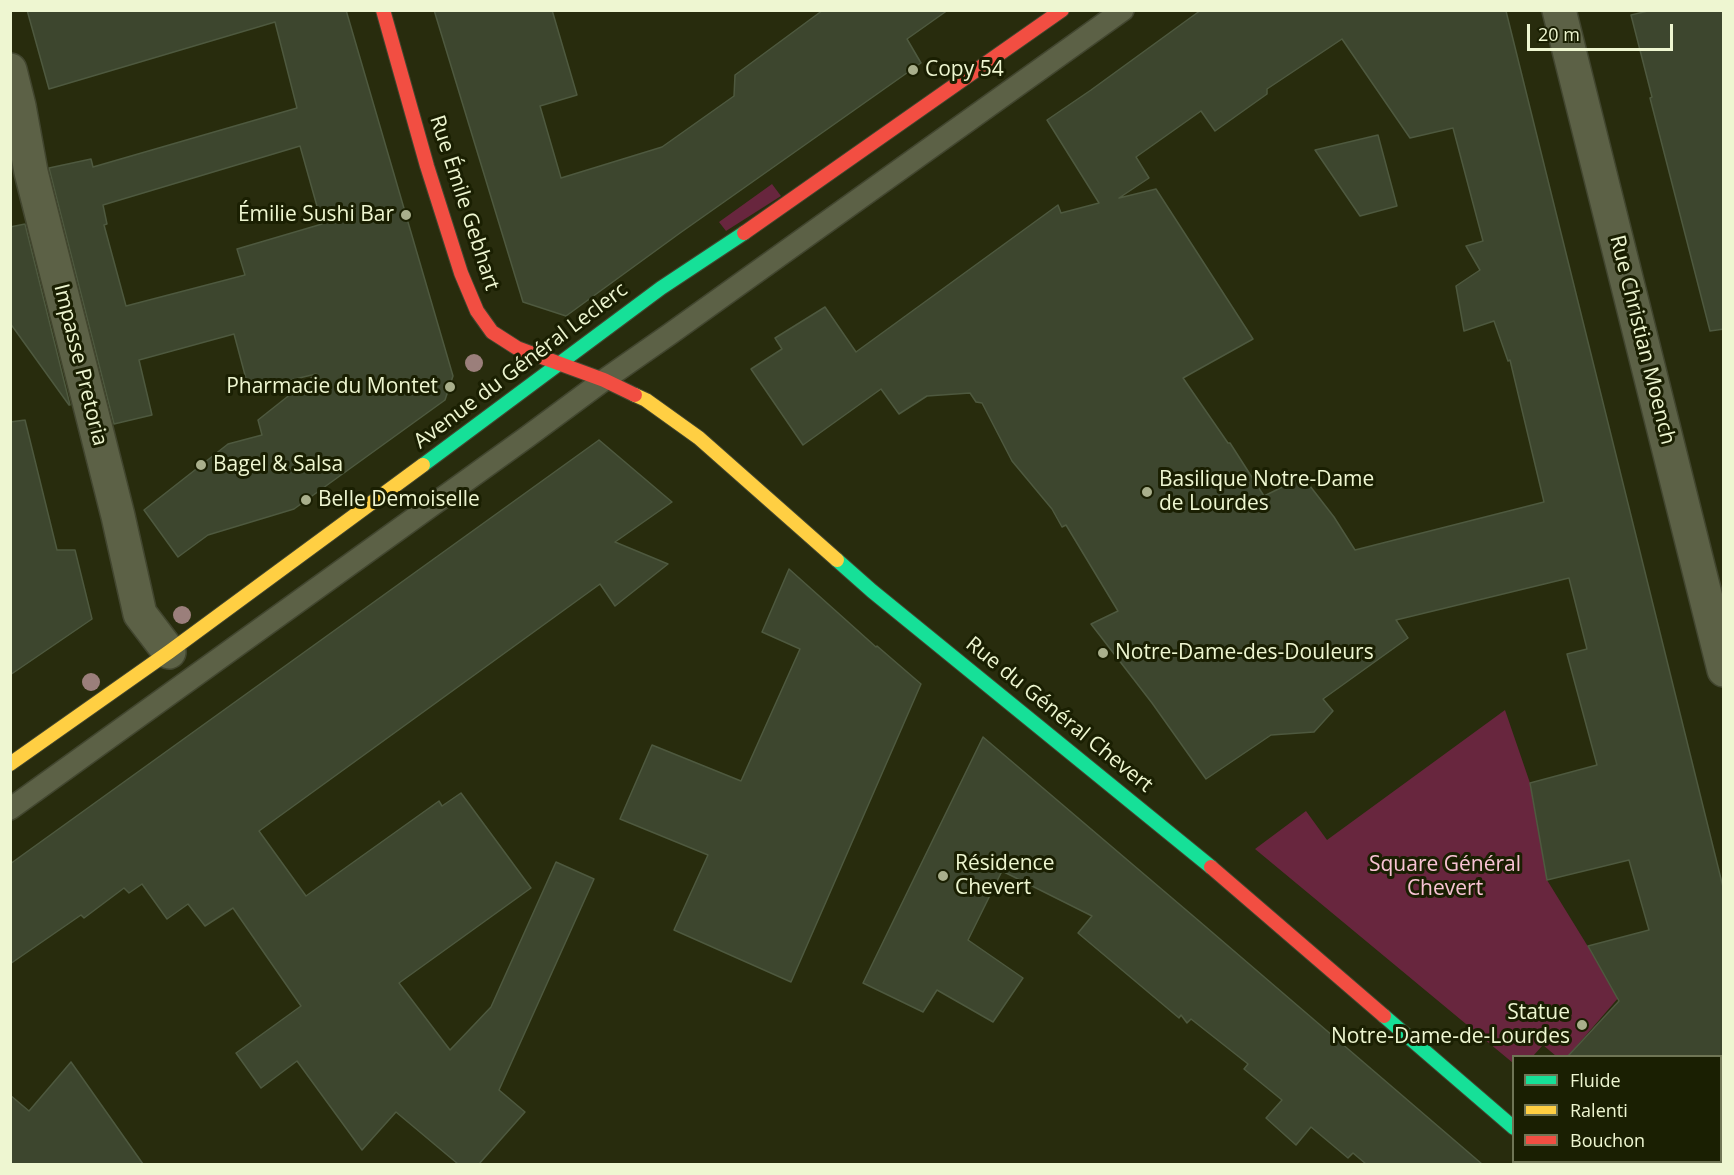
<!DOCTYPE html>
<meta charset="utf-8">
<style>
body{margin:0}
#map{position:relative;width:1734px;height:1175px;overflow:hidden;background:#282c0d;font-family:"Open Sans",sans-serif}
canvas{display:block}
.frame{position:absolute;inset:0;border:12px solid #eef6d1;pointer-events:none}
.legend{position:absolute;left:1512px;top:1055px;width:210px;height:108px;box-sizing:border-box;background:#1a1f02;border:2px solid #6f7555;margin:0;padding:8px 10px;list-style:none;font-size:18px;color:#eef6d1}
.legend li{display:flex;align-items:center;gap:12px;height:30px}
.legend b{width:30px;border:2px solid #6f7555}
.scale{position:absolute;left:1527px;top:24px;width:146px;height:27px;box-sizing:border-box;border:3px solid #eef6d1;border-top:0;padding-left:8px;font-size:18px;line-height:21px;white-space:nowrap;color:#eef6d1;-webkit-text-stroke:4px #1a1f02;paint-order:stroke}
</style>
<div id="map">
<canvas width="1734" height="1175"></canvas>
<div class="frame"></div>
<ul class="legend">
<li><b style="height:8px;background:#16e098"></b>Fluide</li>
<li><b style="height:8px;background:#ffcf43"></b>Ralenti</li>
<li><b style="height:8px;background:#f24e42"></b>Bouchon</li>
</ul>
<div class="scale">20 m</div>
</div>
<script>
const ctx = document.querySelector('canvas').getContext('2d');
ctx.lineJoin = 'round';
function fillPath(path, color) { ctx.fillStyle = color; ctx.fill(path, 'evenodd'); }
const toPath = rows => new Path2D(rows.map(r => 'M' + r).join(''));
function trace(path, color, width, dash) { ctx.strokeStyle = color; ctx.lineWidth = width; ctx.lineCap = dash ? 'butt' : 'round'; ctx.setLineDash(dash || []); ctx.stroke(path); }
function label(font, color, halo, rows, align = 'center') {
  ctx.font = font + ' "Open Sans",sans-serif'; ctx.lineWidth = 6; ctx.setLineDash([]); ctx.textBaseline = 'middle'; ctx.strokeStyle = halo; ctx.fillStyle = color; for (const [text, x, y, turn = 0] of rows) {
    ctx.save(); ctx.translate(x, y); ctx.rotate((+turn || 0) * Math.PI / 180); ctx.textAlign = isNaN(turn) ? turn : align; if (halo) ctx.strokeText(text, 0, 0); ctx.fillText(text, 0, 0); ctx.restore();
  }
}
fillPath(toPath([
 [772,184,781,196,726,231,719,222],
 [1505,710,1530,783,1547,880,1619,997,1568,1056,1556,1056,1543,1045,1533,1056,1514,1056,1513,1063,1255,849,1306,811,1327,840]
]), '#68263e');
const building = toPath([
 [27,10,346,10,453,376,445,400,294,509,208,535,178,557,144,510,228,444,262,435,258,420,316,374,249,390,234,334,139,360,152,415,114,424,49,168,91,159,93,167,297,108,275,22,49,89,27,10],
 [300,146,322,224,237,249,245,275,126,306,104,225,107,224,103,205,300,146],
 [434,10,552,10,577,95,540,106,561,178,662,147,734,96,735,75,823,10,948,10,907,39,921,63,680,233,566,316,523,302,434,10],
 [1201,10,1506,11,1724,891,1724,1056,1568,1056,1619,1001,1588,946,1649,930,1629,860,1547,880,1530,783,1597,765,1567,654,1587,649,1569,578,1396,620,1408,638,1323,699,1333,711,1314,732,1271,735,1206,779,1152,703,1091,624,1118,611,1066,525,1062,527,1052,509,1012,461,982,403,976,402,970,393,927,396,899,414,881,389,803,445,751,369,782,349,775,338,825,307,856,352,1058,205,1061,213,1099,203,1047,120,1091,90,1201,10],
 [1342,39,1410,138,1453,128,1483,241,1466,246,1480,270,1456,286,1464,331,1494,321,1508,361,1510,360,1544,502,1355,550,1334,517,1303,477,1264,496,1230,443,1228,443,1183,378,1253,339,1156,189,1119,198,1149,178,1136,157,1201,111,1215,131,1267,94,1267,89,1342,39],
 [1652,10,1724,10,1724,329,1710,331,1650,98,1652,97,1631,15,1652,10],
 [1378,135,1397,206,1360,216,1315,150,1378,135],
 [25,224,70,405,69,405,10,323,10,227,25,224],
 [25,420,57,550,75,550,92,619,10,675,10,422,25,420],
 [599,440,672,502,615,542,668,564,615,606,600,584,259,831,306,896,439,801,442,806,461,793,531,888,399,983,450,1050,491,1007,556,862,594,879,499,1090,525,1112,479,1164,458,1164,396,1112,362,1150,297,1061,261,1088,236,1053,301,1006,233,908,205,926,188,904,167,919,142,884,129,893,124,888,84,918,81,915,10,964,10,864,599,440],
 [789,569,876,647,877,646,921,684,791,982,674,930,708,855,620,819,652,745,741,781,800,649,762,632,789,569],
 [983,737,1199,921,1482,1164,1366,1164,1353,1153,1348,1158,1311,1127,1296,1145,1266,1118,1282,1100,1244,1069,1248,1064,1191,1019,1187,1023,1181,1015,1179,1018,1078,933,1092,916,1002,871,968,940,1023,978,993,1022,937,990,923,1012,863,983,983,737],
 [71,1062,143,1164,10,1164,10,1095,29,1111,71,1062]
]);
fillPath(building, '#3d462e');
trace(building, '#4e593f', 1.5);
const lane = toPath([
 [10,809,527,437,604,380,670,334,1123,10]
]);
const street = toPath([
 [1559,10,1724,670],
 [10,70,19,106,31,172,118,516,140,614,169,652]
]);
const fast = toPath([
 [423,465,661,288,744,233],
 [837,560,872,591,1211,867],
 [1384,1016,1514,1128]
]);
const slow = toPath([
 [635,395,646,400,699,438,837,560],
 [10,764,169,652,423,465],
 [1552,1162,1556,1164]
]);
const jam = toPath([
 [383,10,427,166,461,273,477,311,492,332,517,348,604,380,635,395],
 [744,233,1062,10],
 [1211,867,1384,1016]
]);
trace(lane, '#42462f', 24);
trace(street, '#42462f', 36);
trace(fast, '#42462f', 16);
trace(slow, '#42462f', 16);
trace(jam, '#42462f', 16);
trace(lane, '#5c6146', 21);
trace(street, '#5c6146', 33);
trace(fast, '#16e098', 14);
trace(slow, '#ffcf43', 14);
trace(jam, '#f24e42', 14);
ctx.fillStyle = '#9b7f7b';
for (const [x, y] of [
 [474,363],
 [182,615],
 [91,682]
]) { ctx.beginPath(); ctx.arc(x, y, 9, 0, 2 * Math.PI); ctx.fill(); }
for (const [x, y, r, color] of [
 [913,70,6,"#a9af8c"],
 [406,215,6,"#a9af8c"],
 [450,387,6,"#a9af8c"],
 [201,465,6,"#a9af8c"],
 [1147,492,6,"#a9af8c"],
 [306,500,6,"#a9af8c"],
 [1103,653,6,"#a9af8c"],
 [943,876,6,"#a9af8c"],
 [1582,1025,6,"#a9af8c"]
]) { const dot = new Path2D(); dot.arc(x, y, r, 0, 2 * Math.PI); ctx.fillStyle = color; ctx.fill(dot); trace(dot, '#1a1f02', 2); }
label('21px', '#eef6d1', '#1a1f02', [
 ["Copy 54",925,70],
 ["Émilie Sushi Bar",394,215,"right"],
 ["Pharmacie du Montet",438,387,"right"],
 ["Bagel & Salsa",213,465],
 ["Basilique Notre-Dame",1159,480],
 ["de Lourdes",1159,504],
 ["Belle Demoiselle",318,500],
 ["Notre-Dame-des-Douleurs",1115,653],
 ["Résidence",955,864],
 ["Chevert",955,888],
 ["Statue",1570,1013,"right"],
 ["Notre-Dame-de-Lourdes",1570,1037,"right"]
], 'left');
label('21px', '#eef6d1', '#1a1f02', [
 ["Rue Émile Gebhart",464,203,72],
 ["Rue Christian Moench",1642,340,76],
 ["Impasse Pretoria",80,365,76],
 ["Avenue du Général Leclerc",521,366,-37],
 ["Rue du Général Chevert",1059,715,39]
]);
label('21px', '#f9c3d5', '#1a1f02', [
 ["Square Général",1445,865],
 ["Chevert",1445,889]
]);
</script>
